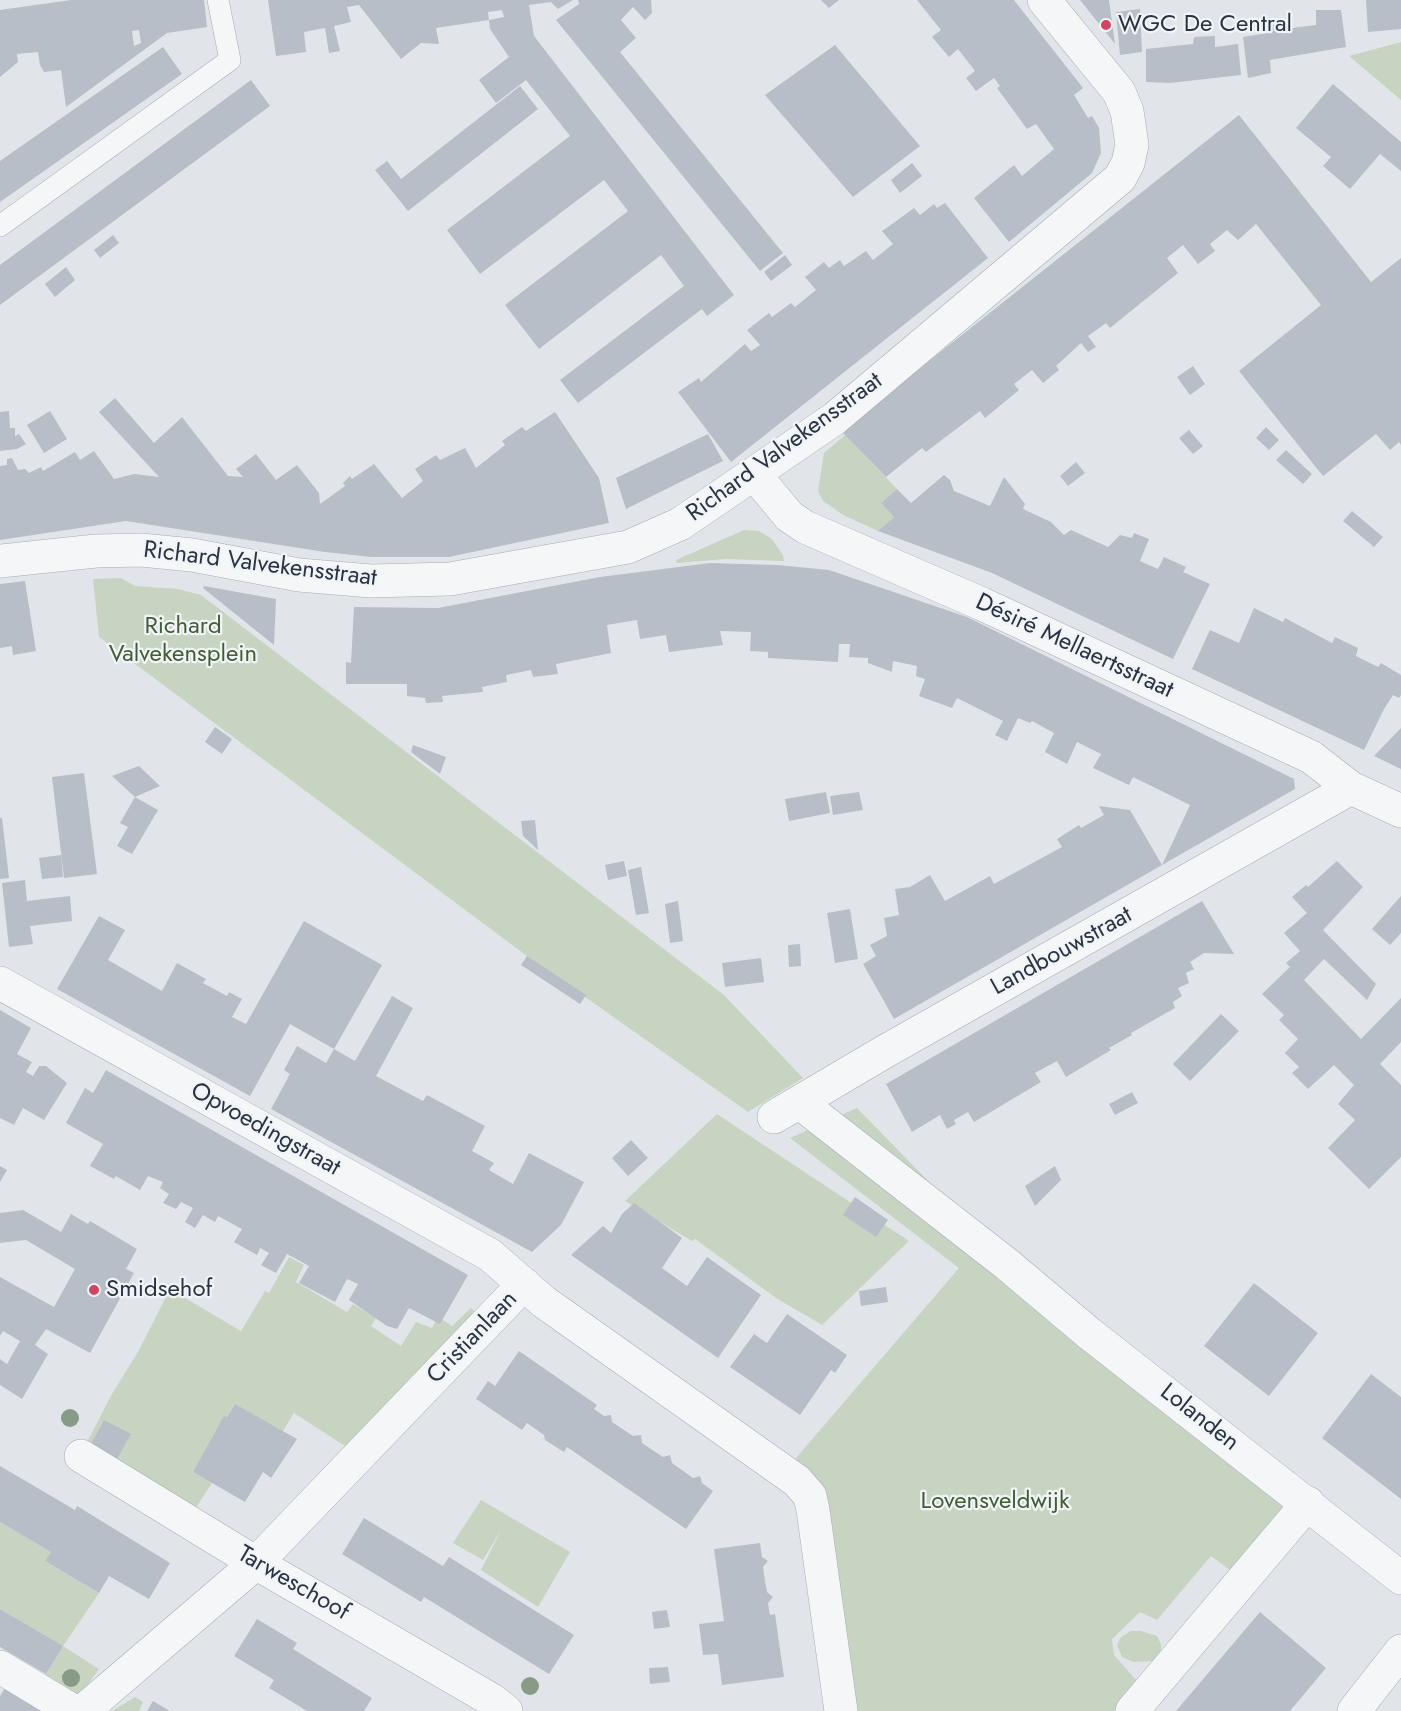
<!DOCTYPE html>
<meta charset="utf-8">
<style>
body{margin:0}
canvas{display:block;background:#e1e5ea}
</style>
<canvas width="1401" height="1711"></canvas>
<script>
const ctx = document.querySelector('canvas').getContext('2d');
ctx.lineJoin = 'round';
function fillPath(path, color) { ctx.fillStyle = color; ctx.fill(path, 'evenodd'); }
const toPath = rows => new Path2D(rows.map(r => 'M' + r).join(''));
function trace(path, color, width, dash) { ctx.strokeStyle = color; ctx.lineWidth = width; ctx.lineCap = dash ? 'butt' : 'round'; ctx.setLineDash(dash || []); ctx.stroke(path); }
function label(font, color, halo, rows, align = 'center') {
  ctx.font = font + ' Jost,sans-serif'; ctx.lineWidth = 4.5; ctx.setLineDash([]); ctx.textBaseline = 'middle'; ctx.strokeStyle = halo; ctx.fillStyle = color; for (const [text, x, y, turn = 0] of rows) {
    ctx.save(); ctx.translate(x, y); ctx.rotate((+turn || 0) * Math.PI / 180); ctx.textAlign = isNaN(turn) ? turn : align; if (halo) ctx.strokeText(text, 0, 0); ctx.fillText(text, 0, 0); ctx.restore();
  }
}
fillPath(toPath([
 [1401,42,1401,100,1349,56],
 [845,435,897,489,881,503,894,517,878,531,845,516,823,501,818,491,824,453],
 [744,530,759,531,772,539,783,555,784,561,726,559,677,563,676,560],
 [121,578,135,586,178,589,201,595,724,995,803,1078,748,1112,527,956,99,637,93,579],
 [857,1108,1089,1346,1294,1503,1234,1573,1211,1556,1157,1620,1140,1612,1112,1639,1114,1655,1138,1682,1114,1711,849,1711,810,1496,796,1458,959,1268,790,1138],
 [717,1114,909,1241,822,1325,776,1298,695,1239,692,1241,625,1201],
 [289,1257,304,1265,296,1282,347,1312,353,1304,376,1318,371,1326,401,1346,416,1322,432,1328,438,1317,452,1326,471,1308,475,1312,345,1446,294,1413,283,1431,234,1405,193,1472,212,1483,195,1509,86,1444,113,1392,138,1352,170,1289,241,1331,265,1291,269,1293],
 [481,1500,570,1552,538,1607,481,1570,501,1530,483,1560,453,1543],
 [0,1522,51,1552,45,1561,99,1593,63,1646,99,1669,73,1705,42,1682,62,1646,0,1609],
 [1131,1631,1141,1631,1157,1636,1161,1644,1161,1653,1156,1661,1133,1662,1122,1657,1117,1645,1121,1637],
 [135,1697,143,1702,139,1711,112,1711]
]), '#c8d4c2');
fillPath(toPath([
 [71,0,204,0,207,27,167,33,66,107,61,70,44,72,40,65,38,52,17,54,18,62,0,77,0,10],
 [139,30,141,43,134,46,132,31],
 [268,0,573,0,558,9,551,2,529,5,534,36,734,295,707,316,702,309,578,403,560,380,684,286,661,255,539,349,505,305,628,211,604,180,480,274,447,230,570,136,526,80,496,103,479,80,509,57,490,29,489,20,504,17,502,10,488,12,489,20,436,28,439,44,421,43,401,59,359,5,347,7,351,22,334,26,340,51,329,53,325,28,304,32,306,52,276,56],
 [578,0,651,0,652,13,645,20,633,7,621,20,636,38,620,52,783,253,760,271,556,20,579,4],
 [821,0,839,0,829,8],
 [917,0,1014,0,1083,88,1074,95,1088,118,1092,116,1099,128,1101,153,1092,173,1009,242,974,198,1014,165,1022,176,1054,149,1036,124,1027,129,997,88,1000,86,994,78,976,91,966,78,975,71,958,49,949,57,932,37,941,30],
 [1080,0,1109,0,1115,44,1084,5],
 [1366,0,1401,0,1401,29,1368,32],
 [1140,9,1142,52,1120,55,1116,12],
 [1316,10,1341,10,1346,47,1270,60,1271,73,1248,78,1243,37,1268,33,1267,25,1289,23,1292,28,1316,25],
 [1215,36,1215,47,1238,44,1241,75,1170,83,1146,82,1146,49,1193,44,1194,37],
 [835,45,920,146,853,197,765,95],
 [163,47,182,74,0,202,0,161],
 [251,80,270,106,0,305,0,265],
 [1333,84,1401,142,1401,171,1380,154,1350,189,1323,166,1331,157,1296,128],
 [520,86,538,109,408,211,375,170,387,161,401,179],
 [1239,115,1371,282,1401,258,1401,445,1399,442,1390,450,1376,434,1323,476,1239,371,1321,305,1256,224,1238,240,1227,230,1210,244,1215,251,1198,264,1183,245,1167,258,1178,273,1110,328,1106,323,1088,336,1096,347,1088,352,1081,343,1056,366,1059,370,1043,383,1032,370,1014,384,1019,390,985,418,980,411,926,452,922,448,886,477,841,431],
 [912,163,922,176,900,193,891,180],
 [945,203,988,258,731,462,678,392,699,378,701,382,745,344,751,351,760,345,747,330,769,313,772,317,791,303,795,307,816,290,805,277,824,262,829,268,840,260,844,266,866,251,873,260,893,244,882,231,895,222,914,208,920,215,934,204,937,208],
 [113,235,119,243,100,258,94,250],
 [785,255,792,265,771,281,764,272],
 [66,267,75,280,55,297,45,284],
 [1193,366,1205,384,1190,395,1177,377],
 [115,398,154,443,182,417,228,476,243,477,236,469,256,454,276,480,297,465,319,493,320,504,345,486,343,483,350,476,352,479,374,464,402,498,423,481,415,469,436,455,440,460,465,448,476,468,505,445,502,441,522,427,526,431,555,412,599,478,609,523,449,557,371,557,325,552,126,521,0,540,0,466,7,465,7,459,12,458,18,470,25,469,29,473,41,467,43,471,75,452,80,460,94,451,114,479,134,474,159,477,99,412],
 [9,411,10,428,15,428,15,436,19,434,26,444,17,449,0,451,0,412],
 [50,411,67,439,44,453,27,425],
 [1266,427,1279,440,1269,450,1256,438],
 [1189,430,1203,446,1193,454,1179,438],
 [708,434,723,461,626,509,616,478],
 [1286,450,1312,474,1303,484,1276,460],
 [1076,462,1085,473,1068,486,1060,476],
 [944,475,950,480,954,491,990,506,1004,477,1025,504,1023,509,1051,522,1064,535,1071,530,1108,547,1120,535,1132,538,1134,533,1149,539,1140,561,1158,569,1164,557,1186,567,1183,572,1210,584,1173,659,992,573,878,531,894,517,881,503,897,489,911,503],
 [1352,511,1383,537,1374,547,1343,521],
 [710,563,777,565,829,570,967,617,1294,779,1295,789,1162,865,1190,805,1133,777,1129,785,1093,768,1101,754,1077,742,1067,764,1045,752,1054,733,1032,721,1030,723,1018,718,1007,741,995,735,1003,721,957,698,952,708,919,696,925,679,916,676,917,666,893,661,892,672,868,663,868,658,849,657,850,644,839,644,838,662,768,658,768,652,750,651,751,632,720,631,723,645,669,652,666,635,640,639,637,620,607,625,611,653,556,664,558,674,533,677,531,670,506,675,507,682,482,687,483,692,442,696,443,702,426,703,425,698,407,696,407,684,346,684,346,662,351,663,354,607,438,608,600,577],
 [25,581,36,651,13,655,12,646,0,648,0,584],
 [204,586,276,599,274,645,203,588],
 [1254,608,1283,622,1285,618,1332,643,1335,637,1358,648,1356,656,1378,667,1381,663,1401,675,1401,695,1399,698,1393,695,1384,709,1364,750,1192,669,1210,630,1239,643],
 [215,727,232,739,222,754,205,742],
 [1401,728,1401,769,1374,756],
 [413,745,446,757,440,774,411,752],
 [139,766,160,786,135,797,112,776],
 [84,773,97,874,64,878,52,777],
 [826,792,830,813,789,821,785,799],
 [859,792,863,810,833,815,830,796],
 [135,797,158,810,132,854,117,846,128,827,120,823],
 [1099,806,1130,810,1162,865,894,1019,863,964,876,956,870,945,887,936,884,918,899,915,895,889,910,887,930,875,945,901,990,876,994,884,1062,847,1057,839,1079,825,1081,828,1104,815],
 [0,818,2,818,9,878,0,879],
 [535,820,538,850,523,836,521,821],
 [61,855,63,877,42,879,39,858],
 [624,861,627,876,608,880,605,865],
 [1337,861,1363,887,1323,930,1376,984,1367,1000,1324,959,1304,980,1361,1039,1401,998,1401,1042,1380,1064,1401,1085,1401,1157,1369,1189,1328,1148,1355,1120,1338,1104,1354,1085,1334,1065,1308,1089,1292,1073,1299,1067,1285,1053,1298,1039,1279,1020,1284,1015,1262,994,1290,967,1286,963,1300,951,1284,933,1307,913,1292,897,1306,885,1308,887],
 [641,867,649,913,636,915,628,870],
 [25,880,27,901,70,896,72,921,30,926,33,944,9,947,2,883],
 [1401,896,1401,933,1390,945,1372,929],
 [678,901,683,941,670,943,665,904],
 [1202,901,1234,954,1204,953,1190,962,1194,969,1186,973,1189,983,1178,988,1182,996,1173,1002,1175,1008,1131,1033,1132,1035,1109,1048,1111,1050,1066,1077,1057,1061,1035,1073,1041,1082,974,1122,968,1112,954,1120,956,1124,947,1129,940,1115,912,1132,886,1084],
 [850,909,858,959,835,963,827,913],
 [99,916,125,930,108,960,162,991,177,963,206,979,203,983,227,996,229,992,242,999,232,1017,246,1024,304,921,382,965,334,1049,290,1024,250,1096,57,989],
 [800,944,801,966,789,967,788,945],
 [527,956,586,995,580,1004,521,965],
 [761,958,764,982,725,987,722,963],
 [392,996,413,1008,376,1076,423,1101,427,1095,485,1126,472,1151,494,1163,489,1170,513,1184,529,1153,584,1182,561,1225,532,1252,271,1109,290,1074,284,1070,297,1046,326,1063,334,1049,355,1061],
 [0,1010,31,1028,17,1054,32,1062,26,1072,33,1076,39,1066,46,1066,67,1083,44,1120,23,1108,14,1125,0,1118],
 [1221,1014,1239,1031,1190,1081,1173,1064],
 [106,1070,468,1275,440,1324,409,1308,397,1329,387,1326,349,1300,358,1284,347,1279,335,1302,299,1283,309,1266,287,1254,276,1273,261,1265,269,1253,260,1248,257,1255,234,1242,242,1229,218,1216,215,1222,203,1215,195,1228,185,1222,193,1208,181,1202,176,1209,163,1203,169,1194,160,1188,163,1182,148,1176,140,1190,116,1176,114,1179,90,1166,103,1144,66,1123,85,1088,93,1093],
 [1132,1092,1138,1103,1115,1115,1109,1104],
 [631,1140,648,1158,628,1176,612,1158],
 [0,1166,7,1170,0,1182],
 [1055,1166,1061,1180,1035,1206,1025,1186],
 [855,1197,888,1220,876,1237,843,1215],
 [634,1203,682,1238,662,1268,687,1286,707,1257,761,1295,718,1358,571,1255,603,1226,611,1233,622,1214],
 [23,1210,61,1232,71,1214,88,1224,90,1221,137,1249,126,1269,134,1273,90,1353,46,1329,35,1345,48,1354,22,1399,0,1385,0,1359,7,1364,20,1341,3,1331,0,1336,0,1277,54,1307,75,1269,26,1240,0,1243,0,1213],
 [1254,1283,1318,1333,1269,1396,1204,1346],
 [886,1287,888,1302,861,1306,859,1291],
 [787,1314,847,1355,835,1373,831,1370,800,1415,730,1367,754,1334,767,1343],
 [519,1351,597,1405,594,1409,604,1416,611,1415,612,1422,633,1436,641,1435,642,1443,663,1457,670,1455,672,1463,693,1478,700,1476,702,1483,713,1491,686,1529,567,1447,564,1452,545,1440,544,1435,527,1423,522,1430,476,1399,488,1381,495,1386],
 [1371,1374,1401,1397,1401,1499,1322,1438],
 [235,1404,297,1439,271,1478,263,1472,245,1502,193,1472,224,1416,227,1417],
 [104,1420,131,1434,117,1459,91,1444],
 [0,1466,75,1510,77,1506,170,1563,149,1599,109,1576,99,1593,45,1561,51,1552,0,1522],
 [364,1518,443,1566,449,1557,574,1635,549,1674,424,1597,421,1602,342,1554],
 [760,1543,762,1557,768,1561,763,1567,765,1581,767,1592,773,1597,768,1603,770,1615,775,1614,784,1677,722,1685,718,1654,703,1655,699,1624,724,1621,714,1549],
 [0,1609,63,1646,46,1674,0,1647],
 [667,1610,670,1627,654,1629,652,1612],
 [1260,1612,1326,1668,1290,1711,1176,1711],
 [257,1619,297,1643,293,1649,372,1698,364,1711,307,1711,269,1688,274,1680,234,1656],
 [668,1667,670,1682,650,1684,649,1668],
 [5,1688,42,1708,40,1711,0,1711,0,1696],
 [153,1701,170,1711,147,1711]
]), '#b8bec7');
const lane = toPath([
 [0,226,230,60,218,0]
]);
const street = toPath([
 [755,475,789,516,805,527,982,604,1311,757,1351,788,1401,811],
 [0,561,96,551,141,550,192,555,299,575,371,581,450,579,628,547,680,524,834,419,1120,178,1128,163,1132,145,1127,111,1119,92,1044,0],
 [0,983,490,1255,544,1302,797,1481,810,1496,813,1510,841,1711],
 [800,1103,1008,1265,1090,1334,1401,1578],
 [774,1117,884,1052,1351,788],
 [81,1456,256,1563,492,1700,506,1711],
 [0,1667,73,1711],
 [83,1711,256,1563,524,1284],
 [1132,1711,1308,1503],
 [1354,1711,1401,1651]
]);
trace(lane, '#a6acb4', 22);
trace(street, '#a6acb4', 34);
trace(lane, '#f4f6f8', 21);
trace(street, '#f4f6f8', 33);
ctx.fillStyle = '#889b87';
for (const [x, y] of [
 [70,1418],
 [71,1678],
 [530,1686]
]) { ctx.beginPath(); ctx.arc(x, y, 9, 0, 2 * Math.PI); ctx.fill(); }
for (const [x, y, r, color] of [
 [1106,25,6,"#d04561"],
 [94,1290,6,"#d04561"]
]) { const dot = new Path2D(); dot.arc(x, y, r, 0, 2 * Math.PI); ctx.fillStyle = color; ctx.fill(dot); trace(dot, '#f1f4f7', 2); }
label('24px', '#293342', '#f1f4f7', [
 ["WGC De Central",1118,25],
 ["Smidsehof",106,1290]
], 'left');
label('24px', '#293342', '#f1f4f7', [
 ["Richard Valvekensstraat",785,448,-36],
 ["Richard Valvekensstraat",260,565,7],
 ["Désiré Mellaertsstraat",1074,647,25],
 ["Landbouwstraat",1062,952,-29],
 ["Opvoedingstraat",265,1130,29],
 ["Cristianlaan",473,1338,-46],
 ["Lolanden",1199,1418,38],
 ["Tarweschoof",293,1584,30]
]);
label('24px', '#405e36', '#f1f4f7', [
 ["Richard",183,627],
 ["Valvekensplein",183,655],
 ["Lovensveldwijk",995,1502]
]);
</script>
